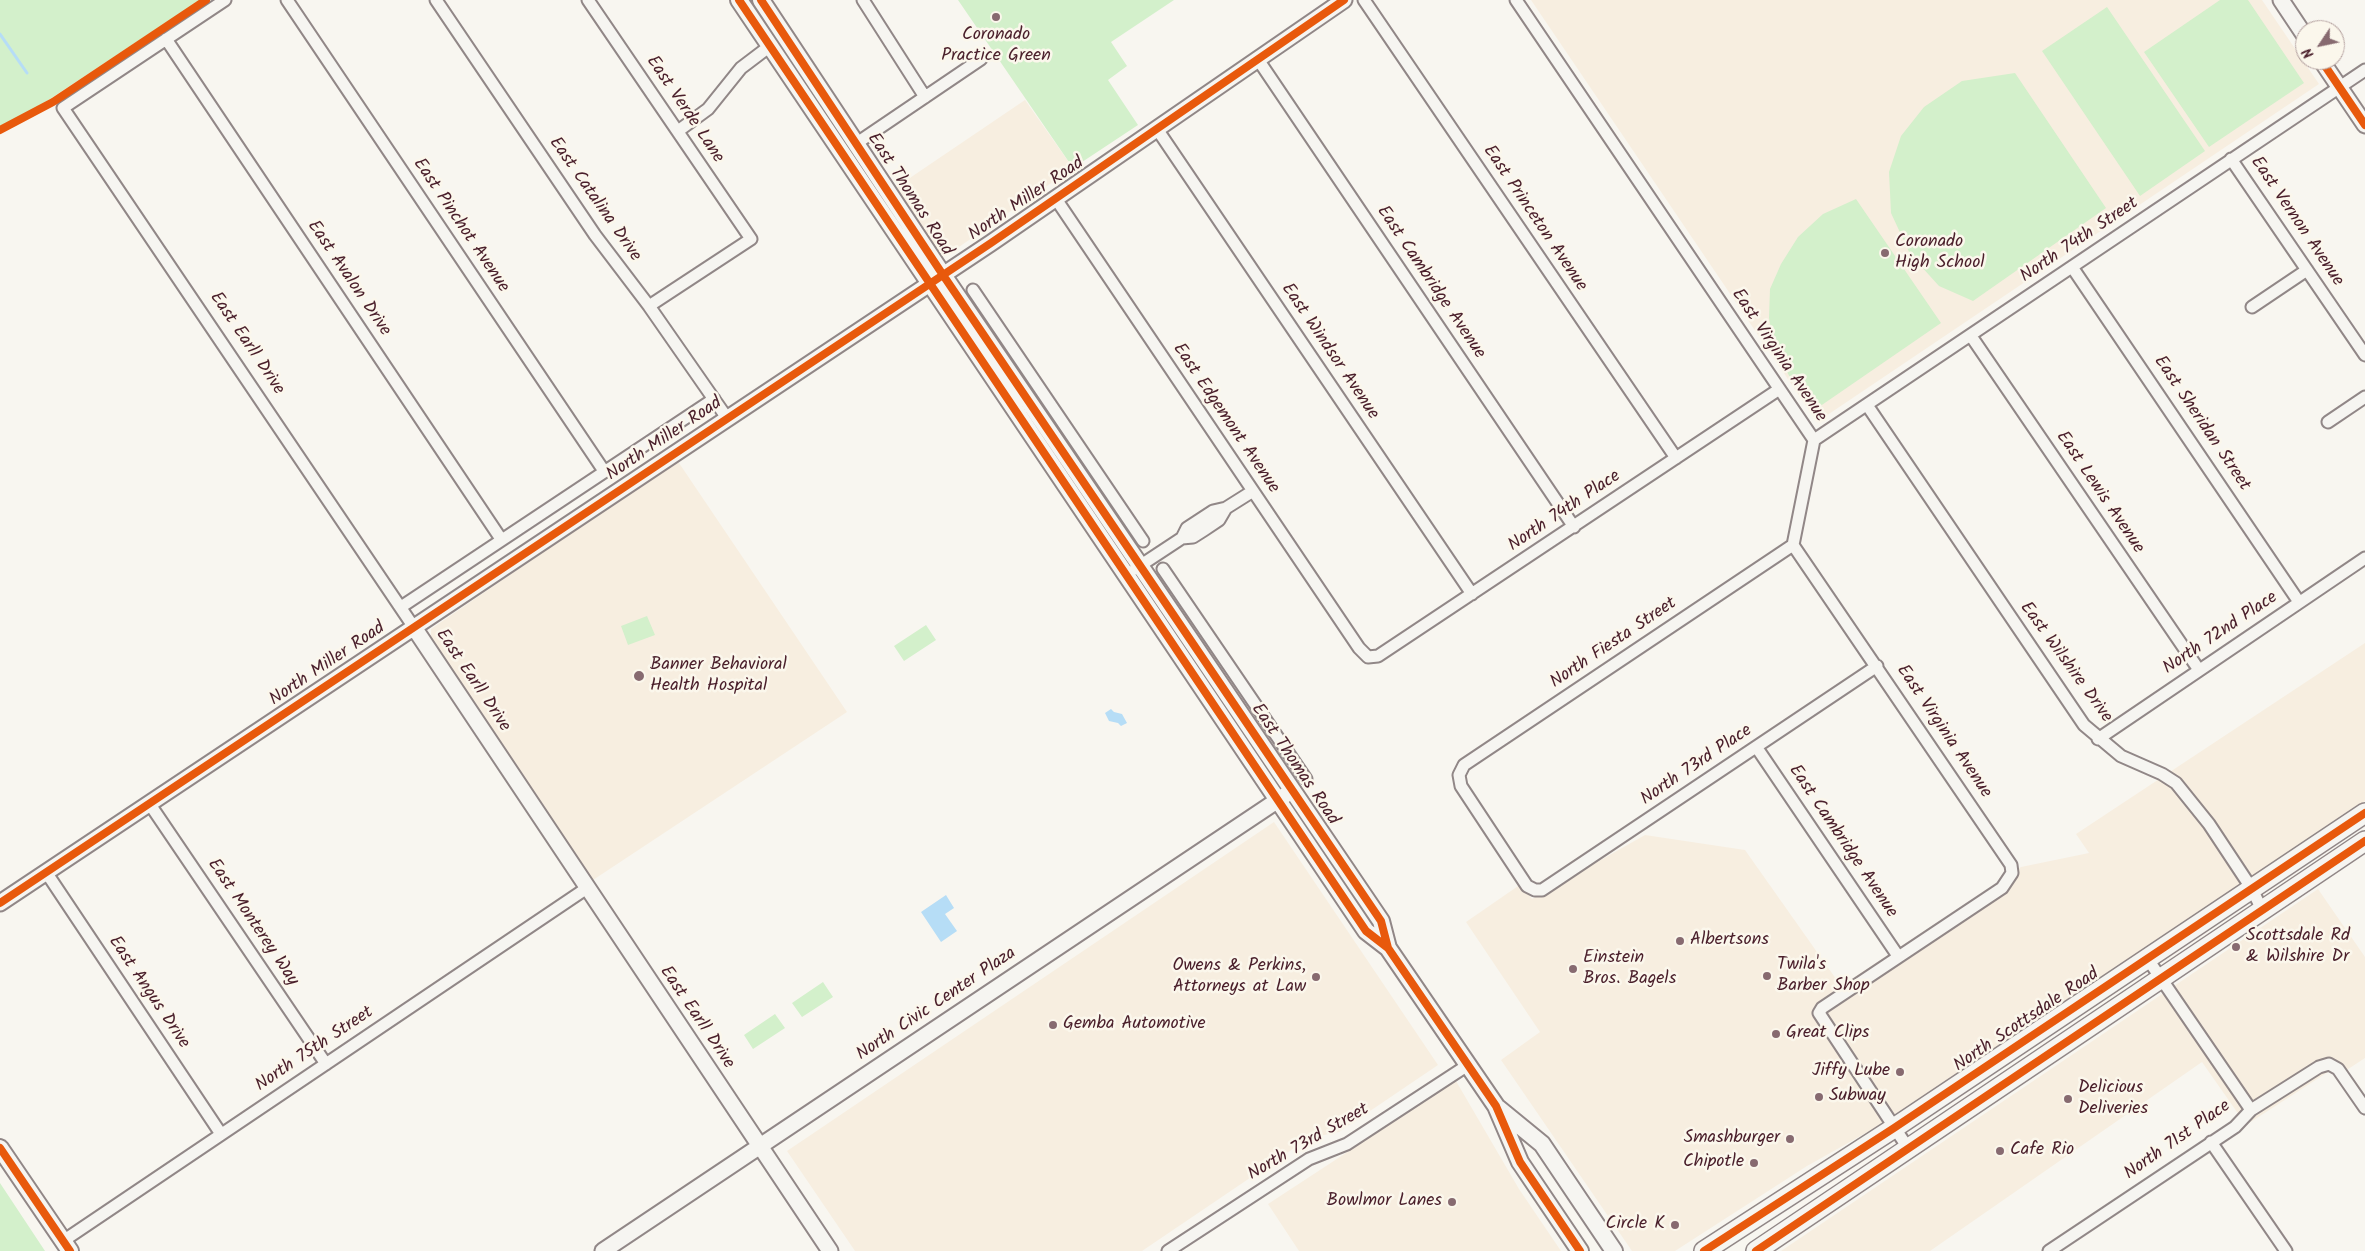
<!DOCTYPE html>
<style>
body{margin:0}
#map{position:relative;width:2365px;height:1251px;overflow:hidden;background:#f8f6f0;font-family:Kalam,sans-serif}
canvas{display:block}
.north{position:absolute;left:2295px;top:20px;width:50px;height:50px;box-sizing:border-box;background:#fbf7ec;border:1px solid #b4a19f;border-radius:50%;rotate:236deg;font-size:14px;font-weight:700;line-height:20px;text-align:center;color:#4a1f2b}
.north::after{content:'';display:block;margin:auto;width:18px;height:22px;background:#876a70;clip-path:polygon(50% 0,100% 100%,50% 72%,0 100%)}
</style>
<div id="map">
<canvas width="2365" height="1251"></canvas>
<div class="north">N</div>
</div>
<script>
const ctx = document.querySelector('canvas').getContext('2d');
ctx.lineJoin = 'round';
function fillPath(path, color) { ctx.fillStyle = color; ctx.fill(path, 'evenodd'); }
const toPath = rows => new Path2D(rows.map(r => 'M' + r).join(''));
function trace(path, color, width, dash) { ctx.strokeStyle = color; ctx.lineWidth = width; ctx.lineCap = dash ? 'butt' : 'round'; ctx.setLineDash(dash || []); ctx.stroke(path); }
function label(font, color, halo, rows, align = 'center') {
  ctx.font = font + ' Kalam,sans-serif'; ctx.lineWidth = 5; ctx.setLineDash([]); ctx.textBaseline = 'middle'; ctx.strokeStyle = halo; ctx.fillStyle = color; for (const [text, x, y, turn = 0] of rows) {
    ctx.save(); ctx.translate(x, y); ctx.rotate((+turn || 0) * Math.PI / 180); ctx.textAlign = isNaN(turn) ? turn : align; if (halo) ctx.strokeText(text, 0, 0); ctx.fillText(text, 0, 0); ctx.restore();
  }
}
fillPath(toPath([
 [1531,0,2262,0,2319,84,1817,422],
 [1025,100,1073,168,956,249,945,253,935,249,895,188],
 [677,460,847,712,593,880,431,639,431,629],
 [2365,643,2365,801,1880,1125,1807,1166,1675,1251,1632,1251,1501,1060,1540,1032,1466,922,1521,884,1532,899,1645,835,1745,850,1841,986,2021,867,2089,853,2076,834],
 [1274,822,1438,1065,1339,1132,1309,1138,1142,1251,855,1251,787,1151],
 [2318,889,2365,957,2365,1058,2336,1077,2331,1070,2246,1125,2202,1062,1930,1251,1781,1251],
 [1456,1081,1519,1189,1561,1251,1299,1251,1268,1204]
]), '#f7eee0');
fillPath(toPath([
 [0,0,200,0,0,132],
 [958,0,1174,0,1111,42,1127,66,1108,80,1138,125,1073,168],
 [2220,0,2248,0,2304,83,2209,147,2144,52],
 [2107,7,2205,151,2140,196,2042,51],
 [2015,73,2106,208,1973,301,1939,286,1910,254,1891,213,1889,172,1901,136,1924,107,1962,81],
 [1856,199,1941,323,1816,409,1792,381,1775,350,1769,318,1770,289,1781,264,1798,237,1823,214],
 [647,616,655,635,628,645,621,626],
 [926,625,936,640,904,661,894,646],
 [823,982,833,997,802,1017,792,1003],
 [775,1014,785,1028,753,1049,744,1035],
 [0,1183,45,1251,0,1251]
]), '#d3f0cb');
fillPath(toPath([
 [1111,709,1114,712,1122,714,1127,723,1121,726,1118,723,1109,721,1105,713],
 [946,895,954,908,945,914,957,931,941,942,921,912]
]), '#b6ddf6');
trace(toPath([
 [0,34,27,73]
]), '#b6ddf6', 3);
const minor = toPath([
 [225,0,63,108,413,626],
 [287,0,604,471],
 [436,0,595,235,649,306,727,418],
 [588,0,751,239,649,306],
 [863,0,925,97],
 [1364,0,1676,458],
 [1516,0,1814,440,1793,545,2011,865,2012,873,2002,888,1822,1008,1819,1013,1908,1148],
 [166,39,501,539],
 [1257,58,1574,527],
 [1157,129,1472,594],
 [678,131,708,109,741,68,770,46],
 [857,143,981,59],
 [2231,159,2365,355],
 [1056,199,1359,648,1368,657,1378,656,1778,390],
 [2072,267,2299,602],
 [973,290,1143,541],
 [2252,307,2307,270],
 [1971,336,2199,670],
 [1867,405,2084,725,2121,756,2162,774,2176,783,2209,824,2252,889,2262,910],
 [2328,422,2365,397],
 [1814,440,2365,70],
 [1182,538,1193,537,1204,530,1219,520,1226,508],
 [1793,545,1464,765,1459,775,1461,786,1527,886,1535,890,1542,890,1877,666],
 [1135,569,1182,538,1187,528,1213,511,1226,508,1253,491],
 [1163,569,1306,779],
 [401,607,714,399],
 [2098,739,2365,558],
 [1757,748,1898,956],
 [149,803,326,1064],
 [46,872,221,1134],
 [2147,958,2251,1110],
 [2211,1142,2286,1251],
 [63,1241,587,888],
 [1168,1251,1309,1159,1347,1144,1468,1065],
 [2049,1251,2235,1127,2251,1110,2319,1067,2329,1064,2338,1069,2365,1108]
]);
const tertiary = toPath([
 [2281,0,2305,36],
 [2321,60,2365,125],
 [413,626,830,1251],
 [0,903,991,243,1344,0],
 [603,1251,1287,794]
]);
const secondary = toPath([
 [739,0,1366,931,1388,948,1496,1106,1520,1162,1580,1251],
 [761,0,943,275,1381,921,1388,948],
 [1498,1108,1542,1144,1614,1251],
 [0,1148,70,1251]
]);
const primary = toPath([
 [1704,1251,1894,1128,2365,813],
 [1756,1251,2365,841]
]);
trace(minor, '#918787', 15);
trace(tertiary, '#918787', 19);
trace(secondary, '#918787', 20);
trace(primary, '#918787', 22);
trace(minor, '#f6f5f1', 11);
trace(tertiary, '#f6f5f1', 15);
trace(secondary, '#f6f5f1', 16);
trace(primary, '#f6f5f1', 19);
trace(toPath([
 [739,0,1366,931,1388,948,1496,1106,1520,1162,1580,1251],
 [761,0,943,275,1381,921,1388,948],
 [2321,60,2365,125],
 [0,130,53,102,206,0],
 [0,903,991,243,1344,0],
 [0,1148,70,1251],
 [1704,1251,1894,1128,2365,813],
 [1756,1251,2365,841]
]), '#e8590c', 8);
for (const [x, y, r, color] of [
 [996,17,5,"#876a70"],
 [1885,253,5,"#876a70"],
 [639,676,6,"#876a70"],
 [1680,941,5,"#876a70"],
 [2236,947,5,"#876a70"],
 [1573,969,5,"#876a70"],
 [1767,976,5,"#876a70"],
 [1316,977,5,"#876a70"],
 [1053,1025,5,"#876a70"],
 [1776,1034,5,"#876a70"],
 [1900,1072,5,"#876a70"],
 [1819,1097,5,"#876a70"],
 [2068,1099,5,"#876a70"],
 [1790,1139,5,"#876a70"],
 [2000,1151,5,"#876a70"],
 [1754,1163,5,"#876a70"],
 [1452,1202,5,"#876a70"],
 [1675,1225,5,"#876a70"]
]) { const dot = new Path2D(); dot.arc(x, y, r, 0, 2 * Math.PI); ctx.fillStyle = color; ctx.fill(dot); trace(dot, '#fbf7ec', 2); }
label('18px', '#4a1f2b', '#fbf7ec', [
 ["Coronado",996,36,"center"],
 ["Practice Green",996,57,"center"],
 ["Coronado",1895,243],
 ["High School",1895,264],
 ["Banner Behavioral",650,666],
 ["Health Hospital",650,687],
 ["Scottsdale Rd",2246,937],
 ["& Wilshire Dr",2246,958],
 ["Albertsons",1690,941],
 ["Einstein",1583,959],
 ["Bros. Bagels",1583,980],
 ["Twila's",1777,966],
 ["Barber Shop",1777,987],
 ["Owens & Perkins,",1306,967,"right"],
 ["Attorneys at Law",1306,988,"right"],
 ["Gemba Automotive",1063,1025],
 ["Great Clips",1786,1034],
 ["Jiffy Lube",1890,1072,"right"],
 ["Delicious",2078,1089],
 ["Deliveries",2078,1110],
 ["Subway",1829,1097],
 ["Smashburger",1780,1139,"right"],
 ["Cafe Rio",2010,1151],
 ["Chipotle",1744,1163,"right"],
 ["Bowlmor Lanes",1442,1202,"right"],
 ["Circle K",1665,1225,"right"]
], 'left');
label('18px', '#4a1f2b', '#fbf7ec', [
 ["East Verde Lane",684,110,56],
 ["East Thomas Road",909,195,57],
 ["East Catalina Drive",594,200,55],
 ["North Miller Road",1027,200,-34],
 ["East Princeton Avenue",1534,219,56],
 ["East Vernon Avenue",2296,222,56],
 ["East Pinchot Avenue",460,226,56],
 ["North 74th Street",2080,241,-34],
 ["East Avalon Drive",348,279,56],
 ["East Cambridge Avenue",1430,283,56],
 ["East Earll Drive",246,344,56],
 ["East Windsor Avenue",1329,352,56],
 ["East Virginia Avenue",1778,356,56],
 ["East Edgemont Avenue",1225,419,56],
 ["East Sheridan Street",2201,424,56],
 ["North Miller Road",665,440,-34],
 ["East Lewis Avenue",2099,493,56],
 ["North 74th Place",1565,512,-34],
 ["North 72nd Place",2221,634,-34],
 ["North Fiesta Street",1614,644,-34],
 ["East Wilshire Drive",2065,663,54],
 ["North Miller Road",328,665,-34],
 ["East Earll Drive",472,681,56],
 ["East Virginia Avenue",1943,732,56],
 ["East Thomas Road",1294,765,56],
 ["North 73rd Place",1697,766,-34],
 ["East Cambridge Avenue",1842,842,56],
 ["East Monterey Way",252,923,56],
 ["East Angus Drive",148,993,56],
 ["North Civic Center Plaza",937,1005,-34],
 ["East Earll Drive",696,1018,56],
 ["North Scottsdale Road",2027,1021,-34],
 ["North 75th Street",315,1050,-34],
 ["North 71st Place",2178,1141,-35],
 ["North 73rd Street",1309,1143,-30]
]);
</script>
